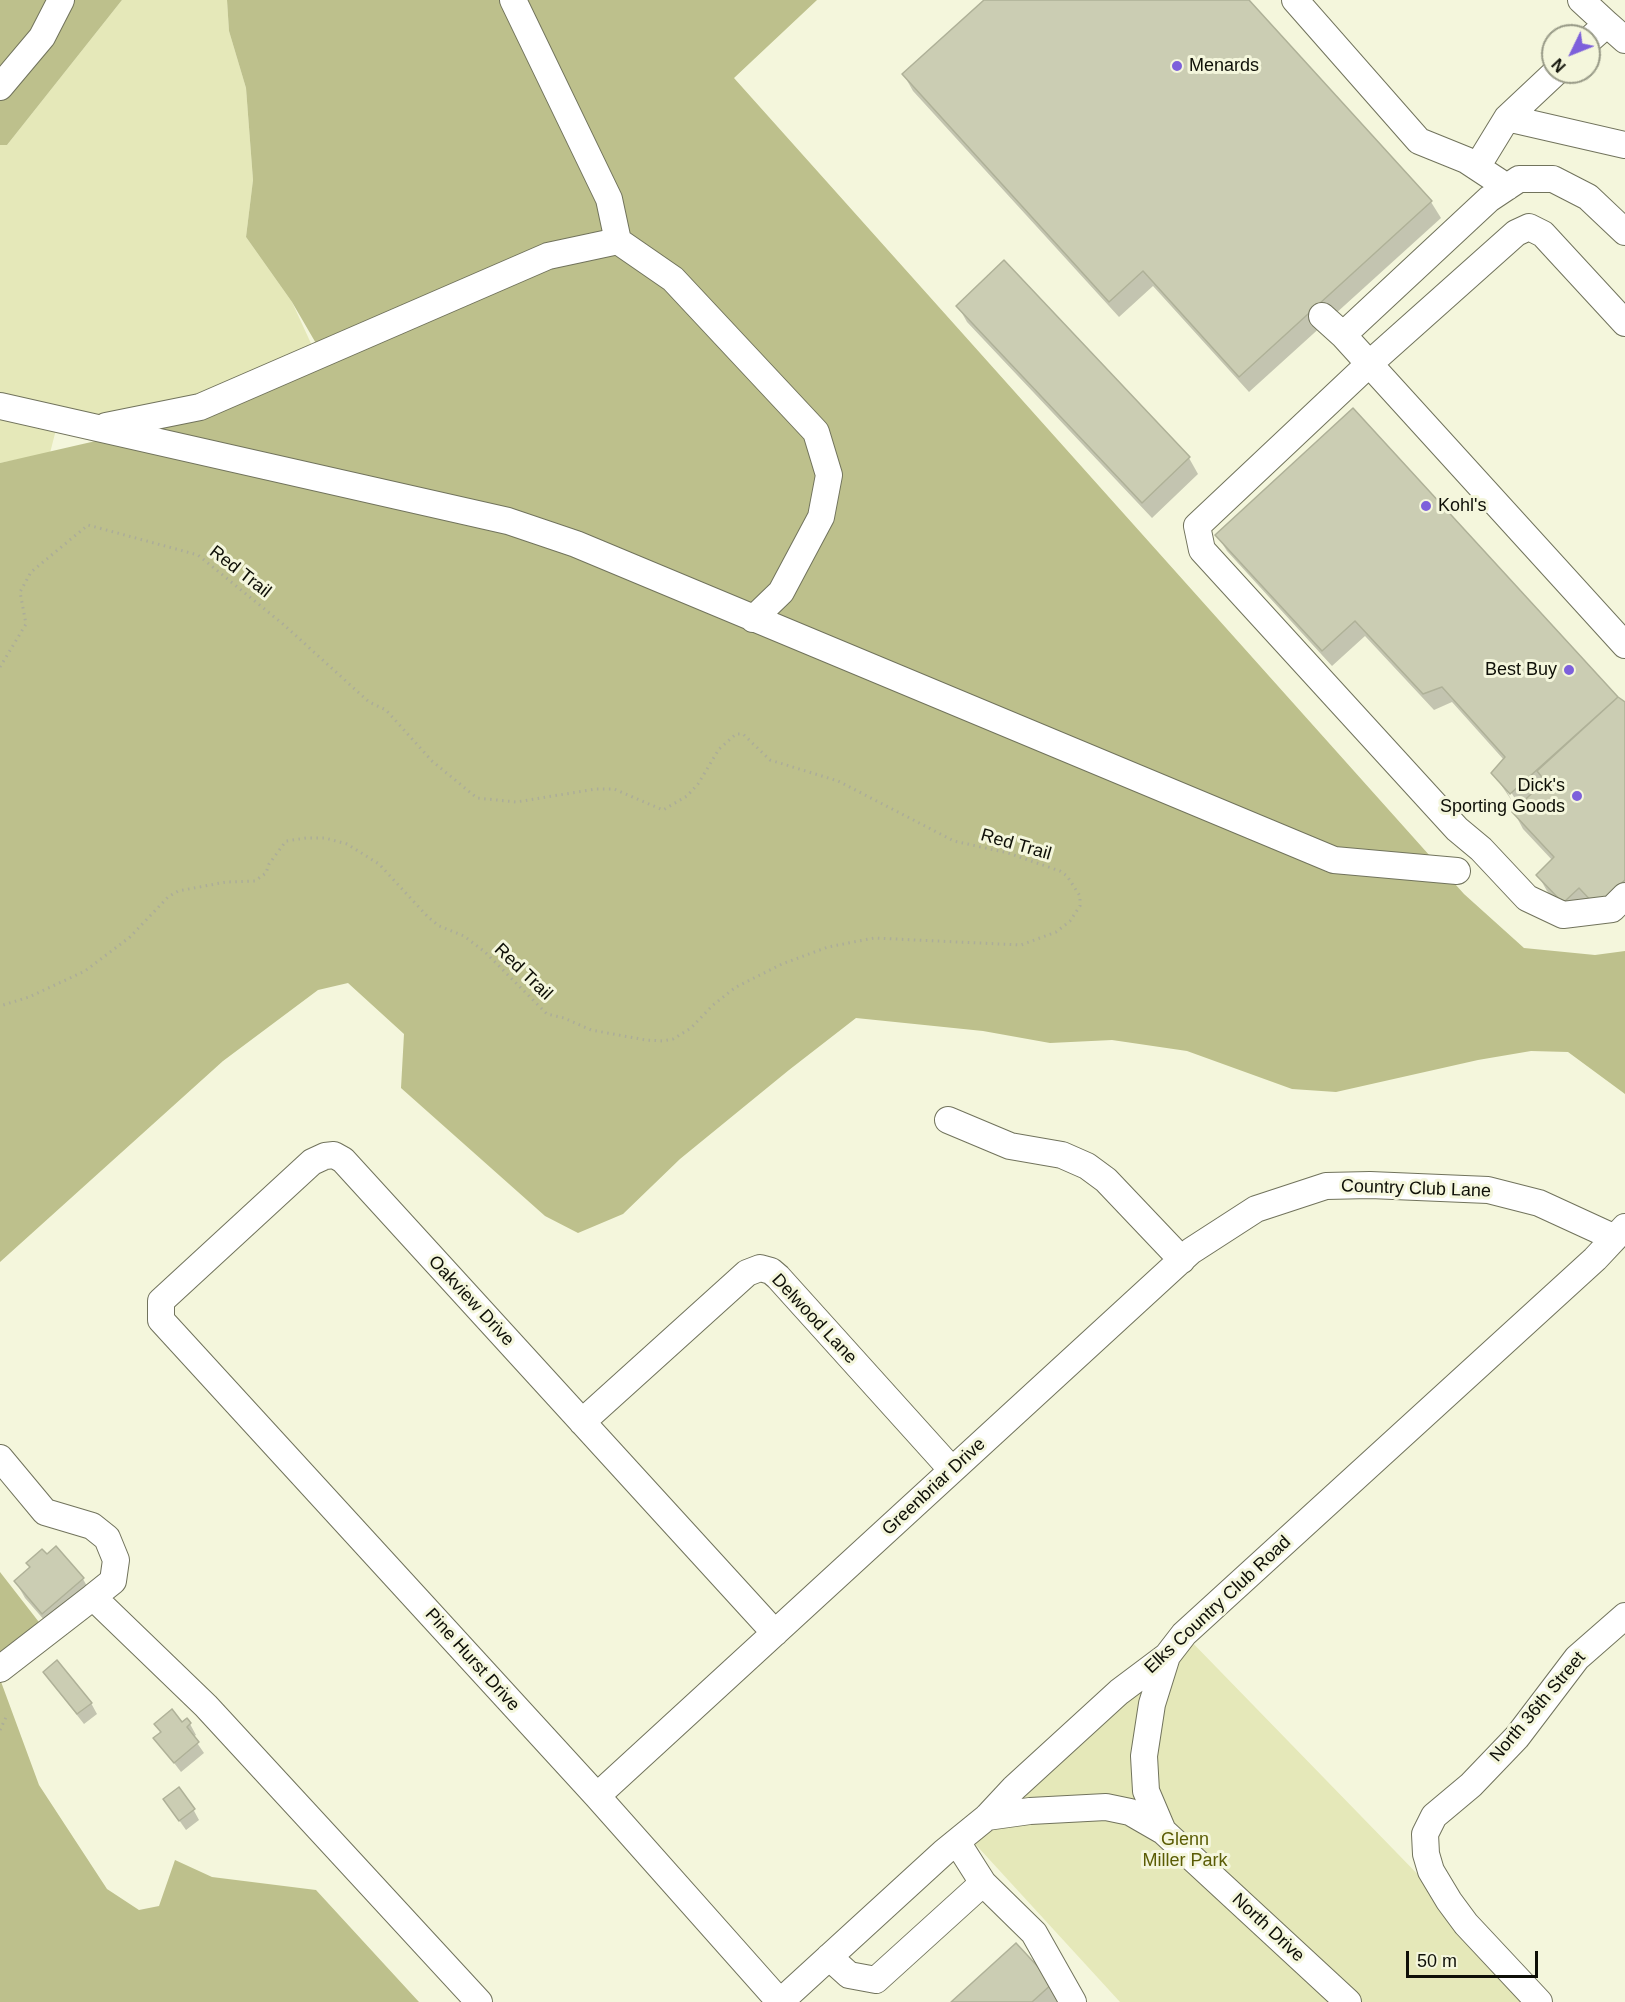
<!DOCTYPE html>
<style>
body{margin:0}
#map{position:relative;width:1625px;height:2002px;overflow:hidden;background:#f4f6dc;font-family:Arial,sans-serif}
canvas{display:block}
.north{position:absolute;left:1541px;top:24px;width:60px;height:60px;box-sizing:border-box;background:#f4f6dc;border:2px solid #989a87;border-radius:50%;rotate:227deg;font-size:16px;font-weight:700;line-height:24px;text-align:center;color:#0e0f07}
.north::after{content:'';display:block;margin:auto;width:21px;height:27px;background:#7d60db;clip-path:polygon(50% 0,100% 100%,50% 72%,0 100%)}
.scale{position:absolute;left:1406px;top:1951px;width:132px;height:27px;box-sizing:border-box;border:3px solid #0e0f07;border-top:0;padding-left:8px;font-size:18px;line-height:21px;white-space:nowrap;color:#0e0f07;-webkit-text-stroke:4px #f4f6dc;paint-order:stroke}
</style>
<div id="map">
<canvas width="1625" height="2002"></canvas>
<div class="north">N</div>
<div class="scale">50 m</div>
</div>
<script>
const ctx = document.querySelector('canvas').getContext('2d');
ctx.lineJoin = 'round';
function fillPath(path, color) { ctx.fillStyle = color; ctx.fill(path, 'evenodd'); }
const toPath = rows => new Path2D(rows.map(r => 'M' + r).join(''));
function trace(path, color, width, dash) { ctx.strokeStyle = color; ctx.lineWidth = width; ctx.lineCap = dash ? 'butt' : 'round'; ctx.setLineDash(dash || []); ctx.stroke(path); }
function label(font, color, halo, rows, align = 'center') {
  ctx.font = font + ' Arial,sans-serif'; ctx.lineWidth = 6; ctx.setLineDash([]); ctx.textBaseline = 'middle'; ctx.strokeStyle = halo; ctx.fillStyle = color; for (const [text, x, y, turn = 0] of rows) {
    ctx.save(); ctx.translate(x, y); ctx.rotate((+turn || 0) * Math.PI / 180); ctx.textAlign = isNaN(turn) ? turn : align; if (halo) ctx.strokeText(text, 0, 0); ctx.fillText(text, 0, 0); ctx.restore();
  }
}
fillPath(toPath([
 [122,0,227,0,229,31,246,88,253,180,246,237,292,302,314,350,193,401,102,416,60,414,50,453,0,463,0,145,7,145],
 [1184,1634,1466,1924,1539,2002,1120,2002,966,1834]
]), '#e5e8b9');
fillPath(toPath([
 [0,0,122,0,7,145,0,145],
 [227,0,817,0,734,78,1464,894,1524,948,1595,955,1625,951,1625,1094,1568,1052,1531,1051,1478,1060,1336,1092,1292,1089,1187,1051,1112,1040,1050,1043,983,1031,856,1018,789,1070,680,1159,623,1214,578,1233,545,1216,401,1088,404,1034,348,983,318,990,223,1061,0,1262,0,463,161,426,328,364,292,302,246,237,253,180,246,88,229,31],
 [0,1572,42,1626,0,1656],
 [0,1679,39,1785,107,1889,139,1910,159,1906,175,1860,212,1877,316,1890,419,2002,0,2002]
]), '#bdc08c');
fillPath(toPath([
 [986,0,1247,0,1431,202,1441,218,1249,392,1153,286,1119,317,913,91,904,75],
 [958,306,1189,458,1198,474,1152,518,967,322],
 [1353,410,1623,705,1625,704,1625,904,1573,919,1547,891,1538,875,1553,861,1523,829,1514,812,1520,807,1508,787,1505,788,1512,801,1493,773,1504,760,1452,702,1434,710,1365,636,1332,666,1227,551,1217,535],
 [83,1579,92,1595,52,1629,25,1598,16,1582],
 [44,1673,91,1703,97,1714,84,1724],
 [156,1724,190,1724,196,1735,193,1737,204,1753,181,1772,155,1738,161,1734],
 [165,1800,193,1809,199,1820,186,1830],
 [1052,1984,1059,2002,953,2002]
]), '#0003');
const building = toPath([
 [984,0,1249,0,1432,201,1239,377,1143,271,1109,302,902,74,984,0],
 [1004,260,1190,457,1142,503,956,306,1004,260],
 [1353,408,1618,697,1510,794,1491,773,1505,757,1442,687,1423,694,1355,621,1322,651,1215,535,1353,408],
 [1618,697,1625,702,1625,880,1596,906,1579,888,1563,903,1536,875,1554,857,1512,812,1545,781,1537,771,1618,697],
 [56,1546,84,1578,42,1614,14,1581,30,1567,26,1563,42,1549,47,1554,56,1546],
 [57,1660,92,1703,77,1714,43,1672,57,1660],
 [172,1709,182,1722,187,1718,191,1723,187,1727,199,1742,174,1763,153,1738,161,1732,154,1724,172,1709],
 [179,1787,195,1809,179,1821,163,1799,179,1787],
 [1016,1943,1053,1983,1032,2002,951,2002,1016,1943]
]);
fillPath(building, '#cbcdb3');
trace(building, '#afb198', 1.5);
const minor = toPath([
 [513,0,609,199,618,241,673,279,816,432,829,475,821,517,781,592,753,619],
 [1295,0,1419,141,1466,160,1507,187],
 [1581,0,1607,24,1589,40],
 [1607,24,1625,40],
 [0,87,42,37,61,0],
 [1507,118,1625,145],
 [1477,167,1507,118,1556,72],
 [1322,316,1343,335,1625,645],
 [1625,323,1543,234,1529,227,1516,233,1368,365,1197,526,1202,550,1457,829,1481,849,1527,898,1563,915,1612,909,1625,896],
 [1343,335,1489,199,1519,179,1553,179,1588,197,1625,232],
 [0,406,508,521,576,544,1334,860,1457,871],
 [106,426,200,407,548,256,618,241],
 [948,1120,1010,1146,1062,1155,1087,1166,1106,1180,1182,1260],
 [582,1422,747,1273,760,1268,771,1271,778,1277,952,1470],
 [0,1458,45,1512,92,1526,107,1538,116,1560,113,1581,93,1597,206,1706,479,2002],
 [775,1633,343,1160,334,1155,325,1156,312,1162,161,1301,161,1320,597,1796,780,2002],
 [1167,1656,1152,1704,1144,1756,1146,1791,1163,1831,1348,2002],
 [0,1669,93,1597],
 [597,1796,1191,1251,1256,1209,1326,1186,1370,1185,1488,1190,1539,1203,1613,1237],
 [987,1817,1030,1811,1106,1807,1130,1812,1163,1831],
 [957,1842,983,1883,1034,1933,1073,2002],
 [829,1957,849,1975,876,1980,983,1883],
 [780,2002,944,1852,987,1817,1014,1788,1119,1692,1167,1656,1184,1634,1595,1259,1625,1227],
 [1539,2002,1466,1924,1449,1901,1431,1871,1426,1854,1425,1834,1434,1816,1471,1785,1517,1737,1577,1658,1625,1616]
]);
trace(minor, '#71735c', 28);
trace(toPath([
 [0,667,26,624,20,592,31,572,88,525,198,555,283,624,369,702,386,710,432,761,477,798,516,802,596,789,614,789,663,810,687,796,698,784,719,749,736,734,743,734,770,760,838,781,954,841,1008,853,1060,871,1067,876,1080,896,1080,906,1070,921,1056,932,1021,945,874,938,828,947,782,964,736,987,713,1005,691,1028,673,1039,663,1041,646,1040,591,1030,564,1018,547,1014,485,952,464,936,439,926,428,917,379,864,347,844,325,838,306,838,286,841,269,864,266,873,255,881,226,882,178,891,168,897,130,937,85,971,29,997,0,1006],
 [0,1730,7,1715]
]), '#acad99', 3, [1.5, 4.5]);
trace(minor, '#fff', 26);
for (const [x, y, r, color] of [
 [1177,66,6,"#7d60db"],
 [1426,506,6,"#7d60db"],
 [1569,670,6,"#7d60db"],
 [1577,796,6,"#7d60db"]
]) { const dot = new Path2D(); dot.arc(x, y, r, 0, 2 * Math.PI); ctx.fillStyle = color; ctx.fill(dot); trace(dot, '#f4f6dc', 2); }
label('18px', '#0e0f07', '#f4f6dc', [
 ["Menards",1189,66],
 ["Kohl's",1438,506],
 ["Best Buy",1557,670,"right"],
 ["Dick's",1565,786,"right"],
 ["Sporting Goods",1565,807,"right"]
], 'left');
label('18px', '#0e0f07', '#f4f6dc', [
 ["Red Trail",240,572,38],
 ["Red Trail",1016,845,16],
 ["Red Trail",523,972,44],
 ["Country Club Lane",1416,1189,2],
 ["Oakview Drive",471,1301,47],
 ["Delwood Lane",814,1319,47],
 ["Greenbriar Drive",934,1487,-43],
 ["Elks Country Club Road",1218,1605,-43],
 ["Pine Hurst Drive",472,1660,48],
 ["North 36th Street",1538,1707,-50],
 ["North Drive",1268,1928,43]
]);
label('18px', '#5a5c04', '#f4f6dc', [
 ["Glenn",1185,1840],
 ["Miller Park",1185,1861]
]);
</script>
